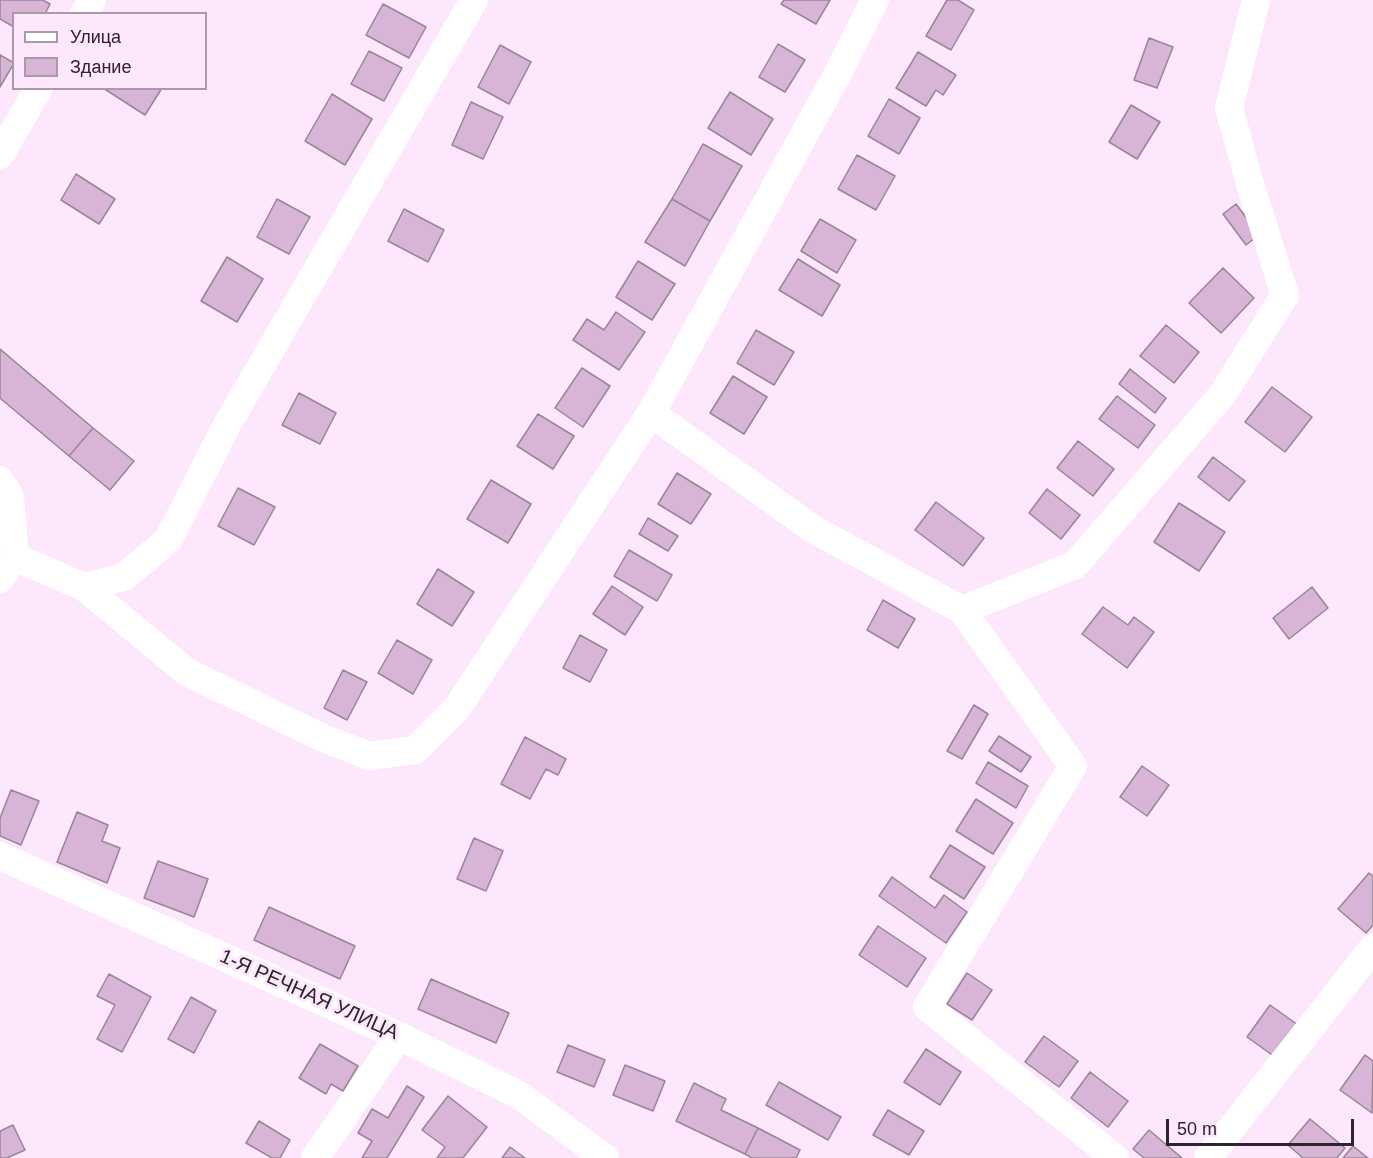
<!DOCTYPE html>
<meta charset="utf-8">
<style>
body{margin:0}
#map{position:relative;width:1373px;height:1158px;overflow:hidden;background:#fde7fc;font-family:Arial,sans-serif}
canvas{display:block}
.legend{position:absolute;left:12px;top:12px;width:195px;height:78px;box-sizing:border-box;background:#fde7fc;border:2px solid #aa99a9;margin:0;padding:8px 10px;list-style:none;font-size:18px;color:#2d252d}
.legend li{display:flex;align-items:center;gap:12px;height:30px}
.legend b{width:30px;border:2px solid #aa99a9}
.scale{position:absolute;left:1166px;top:1119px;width:188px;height:27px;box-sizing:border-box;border:3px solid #2d252d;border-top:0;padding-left:8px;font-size:18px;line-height:21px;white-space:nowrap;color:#2d252d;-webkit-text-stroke:4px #fde7fc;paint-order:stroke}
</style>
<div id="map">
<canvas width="1373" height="1158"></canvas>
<ul class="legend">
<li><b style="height:8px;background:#fff"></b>Улица</li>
<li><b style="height:16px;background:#d8b4d7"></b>Здание</li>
</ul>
<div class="scale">50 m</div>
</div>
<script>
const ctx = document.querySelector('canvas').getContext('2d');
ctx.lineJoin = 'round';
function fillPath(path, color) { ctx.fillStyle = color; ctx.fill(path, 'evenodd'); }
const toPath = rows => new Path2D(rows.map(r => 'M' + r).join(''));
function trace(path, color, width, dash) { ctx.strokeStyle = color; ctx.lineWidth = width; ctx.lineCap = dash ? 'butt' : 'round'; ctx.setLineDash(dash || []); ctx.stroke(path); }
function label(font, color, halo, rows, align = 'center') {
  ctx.font = font + ' Arial,sans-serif'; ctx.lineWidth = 6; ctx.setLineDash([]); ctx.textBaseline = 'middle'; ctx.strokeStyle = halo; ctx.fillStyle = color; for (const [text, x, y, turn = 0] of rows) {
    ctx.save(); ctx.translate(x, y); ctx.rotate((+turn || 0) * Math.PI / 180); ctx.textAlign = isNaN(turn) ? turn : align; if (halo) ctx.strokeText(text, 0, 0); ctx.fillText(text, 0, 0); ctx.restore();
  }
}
const building = toPath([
 [0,0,43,0,50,4,45,14,14,14,14,27,0,19,0,0],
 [784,0,830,0,816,24,781,4,784,0],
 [947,0,958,0,974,10,951,50,926,36,947,0],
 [383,4,426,27,409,58,366,35,383,4],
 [1149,38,1173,47,1157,88,1134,80,1149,38],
 [778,44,805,60,785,92,759,77,778,44],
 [500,45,531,62,509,104,478,87,500,45],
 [369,51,402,68,384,101,351,84,369,51],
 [918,52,956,75,943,95,936,90,926,106,896,88,918,52],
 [0,55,14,63,0,87,0,55],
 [103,88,162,88,145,115,103,88],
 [730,92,773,119,751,155,708,128,730,92],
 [332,94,372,119,345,165,305,141,332,94],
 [889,99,920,118,899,154,868,136,889,99],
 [471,102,503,117,483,159,452,145,471,102],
 [1131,105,1160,122,1137,159,1109,142,1131,105],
 [703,144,742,166,710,221,672,199,703,144],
 [857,155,895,176,876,210,838,189,857,155],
 [76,174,115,199,99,224,61,200,76,174],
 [277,199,310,217,289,254,257,237,277,199],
 [672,199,710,221,685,266,645,242,672,199],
 [1236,204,1259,235,1246,245,1223,214,1236,204],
 [404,209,444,230,428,262,388,241,404,209],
 [820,219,856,240,837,273,801,251,820,219],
 [227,257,263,279,237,322,201,301,227,257],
 [798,259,840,285,822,316,779,290,798,259],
 [638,261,675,284,652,320,616,297,638,261],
 [1223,268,1254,298,1221,333,1189,303,1223,268],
 [616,312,645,332,619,370,573,340,587,319,604,330,616,312],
 [1166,325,1199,352,1174,383,1140,356,1166,325],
 [756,330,794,352,774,385,737,363,756,330],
 [0,349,93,428,69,456,0,398,0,349],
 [582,368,610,386,583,427,555,408,582,368],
 [1130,369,1166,398,1155,413,1119,384,1130,369],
 [733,376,767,397,744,434,710,413,733,376],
 [1272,387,1312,417,1285,452,1245,422,1272,387],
 [299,393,336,413,320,444,282,425,299,393],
 [1117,396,1155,425,1138,448,1099,419,1117,396],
 [538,414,574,436,553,469,517,446,538,414],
 [93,428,134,461,110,490,69,456,93,428],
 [1078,441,1114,469,1093,496,1057,468,1078,441],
 [1213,457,1245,481,1229,501,1198,477,1213,457],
 [677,473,711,494,691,524,658,504,677,473],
 [491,480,531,504,508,543,467,519,491,480],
 [238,488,275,507,254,545,218,526,238,488],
 [1047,489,1080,515,1061,539,1029,513,1047,489],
 [936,502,984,538,963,566,915,530,936,502],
 [1179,503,1225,532,1199,571,1154,542,1179,503],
 [648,518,678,536,668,551,639,534,648,518],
 [629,550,672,575,657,601,614,576,629,550],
 [438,569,474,592,452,626,417,604,438,569],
 [612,586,643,607,625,635,593,614,612,586],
 [1312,587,1328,608,1289,639,1273,618,1312,587],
 [883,600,915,619,898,648,867,630,883,600],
 [1103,607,1128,625,1134,617,1154,632,1127,668,1082,634,1103,607],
 [580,635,607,650,590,682,563,668,580,635],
 [397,640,432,660,413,694,378,673,397,640],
 [343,670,367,682,347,720,324,708,343,670],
 [974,705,988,714,962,759,947,751,974,705],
 [999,736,1031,757,1021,772,989,751,999,736],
 [525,737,566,759,558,775,546,769,530,799,501,784,525,737],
 [988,762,1028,786,1016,808,976,783,988,762],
 [1142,766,1169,785,1147,816,1120,797,1142,766],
 [11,790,39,801,21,845,0,836,0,818,11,790],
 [976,799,1013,823,993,854,956,831,976,799],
 [77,812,108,825,102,841,120,848,107,883,57,862,77,812],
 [474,838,503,851,486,891,457,879,474,838],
 [950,845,985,867,964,899,930,877,950,845],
 [158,861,208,879,194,917,144,898,158,861],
 [1369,873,1373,876,1373,925,1366,933,1338,909,1369,873],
 [892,877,935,908,944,895,967,912,946,943,879,896,892,877],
 [269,907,355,946,340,979,254,940,269,907],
 [878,926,926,958,907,987,859,955,878,926],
 [967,973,992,990,972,1020,947,1004,967,973],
 [109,974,151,997,122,1052,97,1039,115,1005,97,996,109,974],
 [431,979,509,1013,496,1043,418,1009,431,979],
 [191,997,216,1011,194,1053,168,1039,191,997],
 [1270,1005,1298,1025,1275,1057,1247,1037,1270,1005],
 [1044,1036,1078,1061,1059,1087,1025,1062,1044,1036],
 [320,1044,358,1066,343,1091,331,1084,326,1094,299,1078,320,1044],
 [568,1045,605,1060,594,1087,557,1072,568,1045],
 [926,1049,961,1072,940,1105,904,1082,926,1049],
 [1365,1055,1373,1061,1372,1113,1340,1090,1365,1055],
 [625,1065,665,1081,653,1111,613,1095,625,1065],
 [1090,1072,1128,1101,1108,1127,1071,1098,1090,1072],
 [779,1082,841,1117,828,1140,766,1105,779,1082],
 [694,1083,726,1099,721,1110,758,1128,745,1154,676,1121,694,1083],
 [407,1086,424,1097,387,1158,362,1158,372,1141,358,1133,372,1109,388,1118,407,1086],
 [448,1096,487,1127,463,1158,437,1158,445,1147,422,1130,448,1096],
 [888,1110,924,1131,909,1155,873,1135,888,1110],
 [1310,1119,1345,1148,1337,1158,1303,1158,1288,1145,1310,1119],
 [259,1121,290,1140,280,1158,272,1158,246,1143,259,1121],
 [13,1125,25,1150,7,1158,0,1158,0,1131,13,1125],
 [758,1128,800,1150,796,1158,752,1158,745,1154,758,1128],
 [1149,1130,1182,1158,1144,1158,1133,1149,1149,1130],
 [1353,1146,1368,1158,1343,1158,1353,1146],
 [510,1147,525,1158,502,1158,510,1147]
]);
fillPath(building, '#d8b4d7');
trace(building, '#988598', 1.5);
trace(toPath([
 [84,14,92,0],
 [0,155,39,88],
 [651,413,813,529,962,610,1073,766,927,1007,1115,1158],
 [0,480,10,497,15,557],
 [0,579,15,557,84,587,187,672,323,738,369,756,415,750,457,708,651,413,837,75,875,0],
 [84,587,124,577,168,540,228,423,474,0],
 [962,610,1075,565,1222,395,1285,295,1250,184,1229,108,1256,0],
 [0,856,399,1036,519,1095,605,1158],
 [315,1158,399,1036],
 [1208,1158,1373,948]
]), '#fff', 28);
label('20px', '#2d252d', '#fde7fc', [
 ["1-Я РЕЧНАЯ УЛИЦА",309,995,24]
]);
</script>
